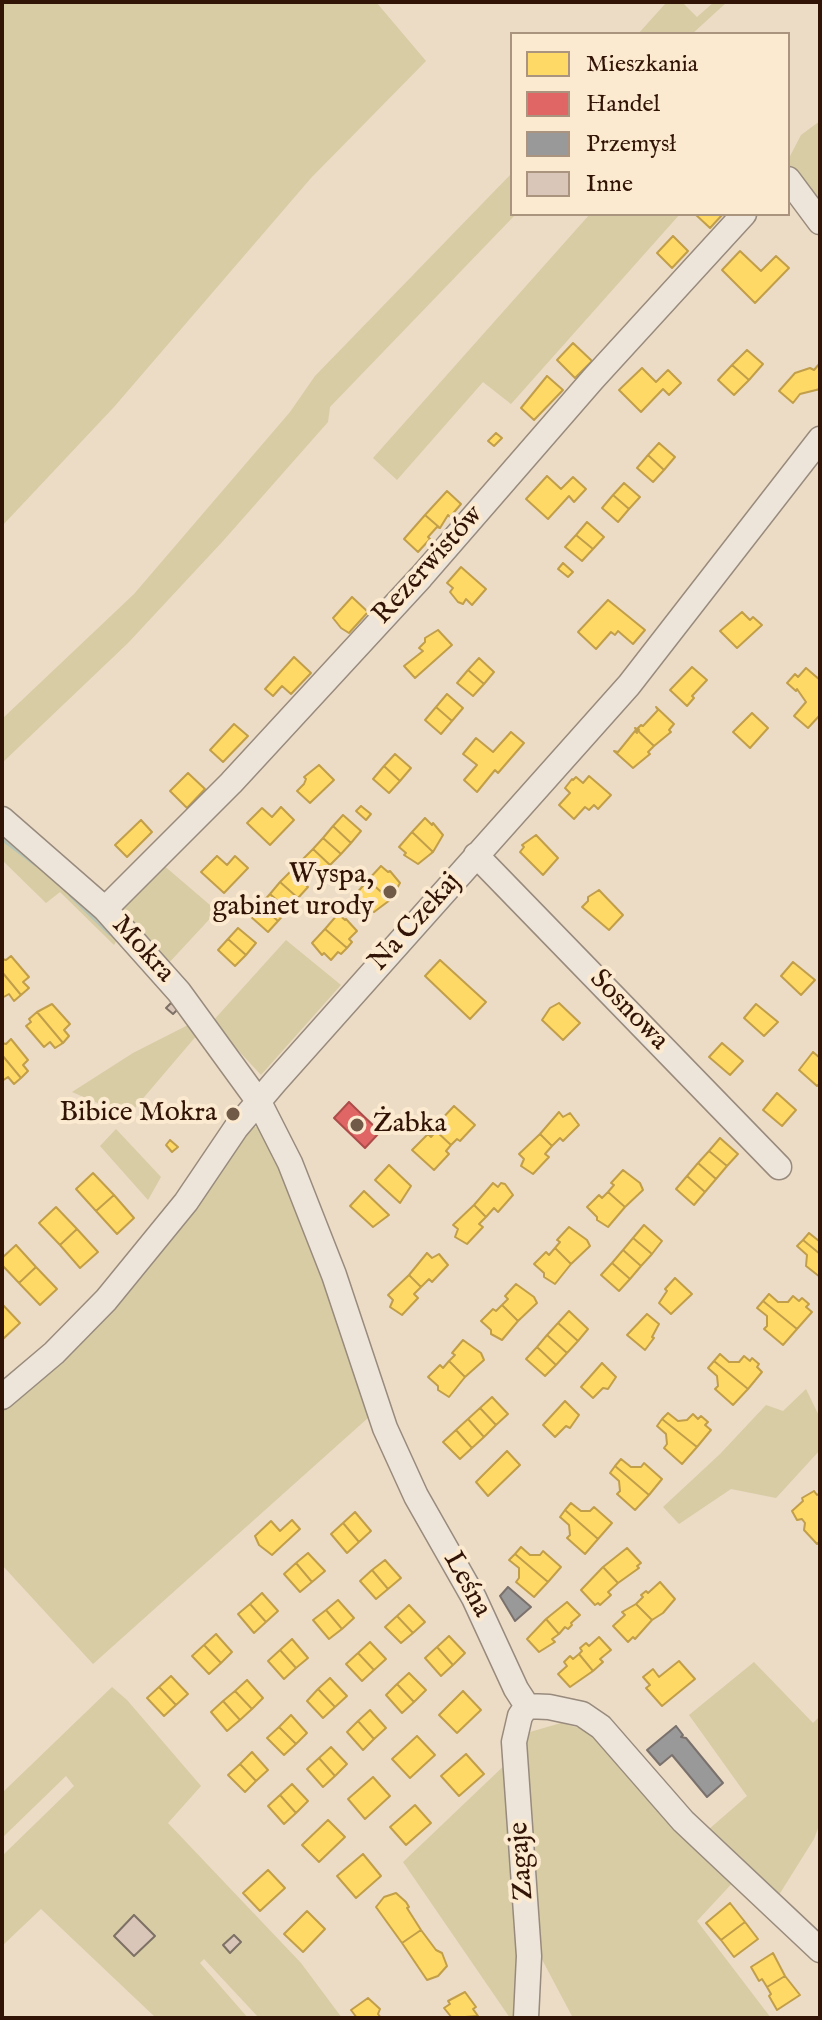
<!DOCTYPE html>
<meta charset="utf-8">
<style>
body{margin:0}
#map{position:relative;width:822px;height:2020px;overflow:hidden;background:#ecdbc5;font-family:"IM FELL English",serif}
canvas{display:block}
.frame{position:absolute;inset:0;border:4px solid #311406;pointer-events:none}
.legend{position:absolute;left:510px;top:32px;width:280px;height:184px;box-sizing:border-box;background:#fcead0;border:2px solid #ab947f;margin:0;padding:10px 14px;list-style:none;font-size:24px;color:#311406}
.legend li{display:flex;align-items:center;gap:16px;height:40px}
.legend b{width:40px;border:2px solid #ab947f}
</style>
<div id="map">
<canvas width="822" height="2020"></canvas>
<div class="frame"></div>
<ul class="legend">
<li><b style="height:22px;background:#ffd966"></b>Mieszkania</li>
<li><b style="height:22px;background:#e06666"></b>Handel</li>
<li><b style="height:22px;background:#999"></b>Przemysł</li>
<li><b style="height:22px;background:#d9c6b8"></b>Inne</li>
</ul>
</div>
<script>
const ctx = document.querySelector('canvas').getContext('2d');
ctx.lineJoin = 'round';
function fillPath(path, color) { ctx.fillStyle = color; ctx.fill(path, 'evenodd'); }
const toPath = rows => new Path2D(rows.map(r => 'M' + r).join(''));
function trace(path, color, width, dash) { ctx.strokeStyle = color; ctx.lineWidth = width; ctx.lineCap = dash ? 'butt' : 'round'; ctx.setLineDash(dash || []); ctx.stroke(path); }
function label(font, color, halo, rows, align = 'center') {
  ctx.font = font + ' "IM FELL English",serif'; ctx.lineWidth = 8; ctx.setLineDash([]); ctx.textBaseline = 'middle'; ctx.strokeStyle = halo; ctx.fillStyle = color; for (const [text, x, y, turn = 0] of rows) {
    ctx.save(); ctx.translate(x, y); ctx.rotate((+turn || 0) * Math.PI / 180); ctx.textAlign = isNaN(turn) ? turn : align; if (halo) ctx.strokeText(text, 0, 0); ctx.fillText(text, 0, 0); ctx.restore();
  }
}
fillPath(toPath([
 [2,2,376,2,426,61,311,178,114,407,2,526],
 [664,2,682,2,697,17,714,2,727,2,692,34,638,34,665,4],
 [820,121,820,207,788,167,788,160,801,135],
 [512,173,512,214,516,214,330,407,328,422,223,541,128,643,2,763,2,719,134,594,290,412,315,376],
 [590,214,680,214,511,404,483,382,397,480,373,458],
 [2,813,119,936,114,945,60,892,46,903,2,860],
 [162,864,217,911,166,966,117,910],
 [286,940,341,985,261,1075,212,1022],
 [190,1024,197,1035,128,1116,72,1092,133,1053],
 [251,1127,257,1127,267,1135,327,1285,369,1417,93,1664,2,1565,2,1407],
 [116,1129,161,1177,148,1200,100,1146],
 [806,1389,820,1418,820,1450,776,1498,731,1489,679,1524,663,1507,720,1454,766,1405,783,1411],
 [754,1662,813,1723,820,1716,820,1823,814,1839,777,1898,708,1830,747,1796,689,1715],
 [112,1687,127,1700,201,1786,168,1823,301,1963,342,2018,259,2018,204,1959,200,1963,248,2018,156,2018,41,1909,2,1946,2,1856,74,1786,66,1776,2,1838,2,1793],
 [561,1723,579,1728,594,1737,737,1878,697,1921,771,2018,573,2018,537,1950,521,1755,530,1732],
 [510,1760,521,2018,510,2018,403,1862]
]), '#d7cca4');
const homes = toPath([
 [695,214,731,214,727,218,723,214,710,228,695,214],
 [673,236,688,251,672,268,657,253,673,236],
 [740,251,761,271,776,256,789,268,755,303,722,270,740,251],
 [573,343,592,361,575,378,557,360,573,343],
 [747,350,763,364,749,380,732,365,747,350],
 [820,363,820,389,800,394,793,403,779,391,795,373,810,368,814,370,820,363],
 [732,365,749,380,734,395,718,380,732,365],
 [642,368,656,382,668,370,681,383,669,395,663,389,641,412,619,390,642,368],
 [547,376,563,390,534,420,521,408,547,376],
 [496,433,502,438,494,446,488,441,496,433],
 [659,443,675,457,664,470,648,455,659,443],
 [648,455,664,470,653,482,637,468,648,455],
 [547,476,561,489,573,477,586,489,574,502,569,496,548,519,526,499,547,476],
 [624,483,640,497,629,509,613,495,624,483],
 [447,491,461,504,450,517,448,515,440,528,425,515,447,491],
 [613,495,629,509,618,522,602,508,613,495],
 [425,515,440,528,437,527,428,537,430,539,418,552,404,539,425,515],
 [587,522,604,537,593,549,576,535,587,522],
 [576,535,593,549,582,561,565,547,576,535],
 [563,563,573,572,568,577,558,569,563,563],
 [461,567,486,589,472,605,466,599,463,604,458,602,450,592,453,588,447,583,461,567],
 [352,597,368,612,349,633,341,628,333,618,352,597],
 [608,600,645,630,633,644,618,631,615,635,611,632,596,649,578,632,608,600],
 [742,612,750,620,753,617,762,625,737,648,720,631,742,612],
 [438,630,452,645,415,678,404,666,423,651,419,648,425,642,425,638,438,630],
 [294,657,311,673,291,694,282,686,273,696,265,689,294,657],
 [479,658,494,672,484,684,468,670,479,658],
 [692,667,707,680,692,696,694,698,687,706,670,690,692,667],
 [806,668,820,680,820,715,808,728,794,716,806,702,797,689,796,691,787,683,795,674,798,677,806,668],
 [468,670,484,684,473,696,457,683,468,670],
 [447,694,463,708,452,721,436,707,447,694],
 [436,707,452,721,441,734,425,720,436,707],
 [656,707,674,724,669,730,671,732,654,746,635,728,639,730,638,728,641,725,643,726,658,710,656,707],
 [752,713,768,728,750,748,733,732,752,713],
 [234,724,248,736,223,762,210,750,234,724],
 [635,728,654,746,648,752,650,754,633,768,614,751,618,752,635,731,637,733,635,728],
 [511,732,524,743,498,773,495,770,477,792,464,780,477,765,463,754,476,738,493,752,511,732],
 [395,754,411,768,400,781,384,766,395,754],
 [319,765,334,780,310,803,297,791,304,784,306,779,304,777,319,765],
 [384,766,400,781,389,793,373,779,384,766],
 [188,773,205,789,187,808,170,791,188,773],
 [589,776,611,795,598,809,594,805,589,810,585,807,574,819,559,805,570,793,565,788,572,779,573,780,576,777,583,783,589,776],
 [361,806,371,814,366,820,356,811,361,806],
 [281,807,294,820,270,845,247,823,262,808,272,817,281,807],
 [343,815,361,831,351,843,333,826,343,815],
 [425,818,432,825,433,823,443,835,433,852,412,832,425,818],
 [141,820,152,832,127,857,115,845,141,820],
 [333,826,351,843,341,854,323,838,333,826],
 [412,832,433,852,418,864,404,855,406,853,399,847,412,832],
 [536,835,558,858,543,875,520,852,524,847,522,845,536,835],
 [323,838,341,854,330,865,313,849,323,838],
 [313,849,330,865,320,877,302,860,313,849],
 [217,856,227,865,235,856,248,868,224,893,201,872,217,856],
 [381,866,388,872,390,871,400,883,390,900,368,880,381,866],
 [291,871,308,887,298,898,280,882,291,871],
 [368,880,390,900,374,912,361,903,362,901,355,895,368,880],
 [280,882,298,898,288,910,270,894,280,882],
 [599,890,623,915,609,930,582,907,588,901,588,897,599,890],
 [270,894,288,910,278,921,260,905,270,894],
 [260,905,278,921,268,932,250,916,260,905],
 [338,914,345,920,346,919,357,931,349,939,352,942,347,948,325,929,338,914],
 [238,928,256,943,246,955,228,939,238,928],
 [325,929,347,948,341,954,338,952,331,960,324,953,322,955,312,943,325,929],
 [228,939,246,955,235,966,218,950,228,939],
 [11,956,29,977,23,982,29,988,21,995,2,972,2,959,6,960,11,956],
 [440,960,486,1002,470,1019,425,976,440,960],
 [793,962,815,980,801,995,781,976,793,962],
 [2,972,21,995,14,1001,9,994,2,998,2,972],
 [559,1003,580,1023,563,1040,542,1020,550,1008,559,1003],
 [52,1004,70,1024,64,1030,69,1036,63,1043,37,1012,52,1004],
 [756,1004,778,1022,764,1036,744,1018,756,1004],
 [37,1012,63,1043,55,1048,50,1042,44,1047,26,1026,31,1022,29,1019,37,1012],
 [11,1039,28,1060,23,1065,28,1071,21,1078,2,1055,2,1043,6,1044,11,1039],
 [722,1043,743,1061,730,1075,709,1057,722,1043],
 [813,1052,820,1058,820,1083,817,1086,799,1070,813,1052],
 [2,1055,21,1078,14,1084,8,1077,2,1081,2,1055],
 [777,1093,796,1110,782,1126,763,1110,777,1093],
 [454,1106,475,1125,460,1141,457,1139,451,1145,436,1131,442,1125,439,1122,454,1106],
 [559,1112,563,1117,570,1113,579,1125,563,1141,560,1138,552,1146,540,1134,559,1112],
 [436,1131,451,1145,446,1151,449,1154,434,1170,412,1150,428,1134,431,1137,436,1131],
 [540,1134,552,1146,545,1154,549,1157,533,1174,521,1166,524,1159,519,1154,540,1134],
 [720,1138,738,1154,727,1166,709,1151,720,1138],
 [170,1140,178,1147,172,1152,166,1145,170,1140],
 [709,1151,727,1166,716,1179,698,1163,709,1151],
 [698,1163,716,1179,705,1192,687,1176,698,1163],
 [389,1165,411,1186,400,1203,375,1180,389,1165],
 [623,1170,640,1183,643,1190,625,1207,608,1192,614,1185,611,1183,623,1170],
 [93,1173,114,1195,96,1211,76,1189,93,1173],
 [687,1176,705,1192,694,1205,676,1189,687,1176],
 [493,1183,498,1187,501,1183,505,1184,513,1195,498,1212,494,1208,486,1217,474,1205,493,1183],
 [364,1191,389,1215,373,1227,350,1206,364,1191],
 [608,1192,625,1207,608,1227,597,1220,597,1217,587,1207,599,1195,602,1198,608,1192],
 [114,1195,134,1218,117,1234,96,1211,114,1195],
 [474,1205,486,1217,479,1224,483,1227,467,1244,455,1237,458,1229,453,1225,474,1205],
 [56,1207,77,1229,60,1245,39,1223,56,1207],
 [644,1225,662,1241,652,1254,633,1238,644,1225],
 [569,1227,587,1240,590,1246,571,1264,555,1248,560,1242,557,1240,569,1227],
 [77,1229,98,1252,80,1268,60,1245,77,1229],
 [809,1233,819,1241,820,1239,820,1254,803,1240,809,1233],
 [633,1238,652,1254,641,1266,623,1250,633,1238],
 [803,1240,820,1254,820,1277,806,1266,807,1255,797,1246,803,1240],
 [16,1245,36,1267,19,1283,2,1265,2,1258,16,1245],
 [555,1248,571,1264,555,1284,544,1277,544,1273,534,1264,546,1252,549,1255,555,1248],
 [623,1250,641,1266,630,1279,612,1263,623,1250],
 [427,1253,432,1258,439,1254,448,1265,432,1282,429,1279,421,1287,409,1275,427,1253],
 [612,1263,630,1279,619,1291,601,1275,612,1263],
 [36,1267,57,1289,40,1305,19,1283,36,1267],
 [409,1275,421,1287,414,1294,418,1298,402,1315,390,1307,393,1300,388,1295,409,1275],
 [675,1278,692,1294,671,1314,659,1303,667,1291,665,1289,675,1278],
 [516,1284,534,1297,537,1303,518,1321,502,1305,508,1299,505,1296,516,1284],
 [769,1294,778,1302,788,1302,793,1296,799,1301,802,1298,809,1304,806,1307,812,1312,797,1329,763,1301,769,1294],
 [763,1301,797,1329,783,1345,764,1329,767,1326,767,1316,757,1308,763,1301],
 [2,1304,20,1323,3,1339,2,1338,2,1304],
 [502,1305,518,1321,502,1340,491,1334,491,1330,481,1321,493,1309,496,1311,502,1305],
 [569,1311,588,1329,578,1341,558,1323,569,1311],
 [647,1314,659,1324,652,1337,654,1338,645,1350,627,1335,647,1314],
 [558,1323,578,1341,567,1353,547,1335,558,1323],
 [547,1335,567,1353,556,1365,537,1347,547,1335],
 [463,1340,481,1353,484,1360,465,1377,449,1361,455,1355,452,1353,463,1340],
 [537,1347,556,1365,545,1376,526,1359,537,1347],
 [720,1354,729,1362,739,1362,744,1356,750,1361,752,1358,759,1364,757,1367,762,1372,748,1389,714,1361,720,1354],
 [449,1361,465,1377,449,1397,438,1390,438,1386,428,1377,440,1365,443,1368,449,1361],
 [714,1361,748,1389,733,1405,715,1389,718,1386,717,1376,708,1368,714,1361],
 [602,1363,616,1377,608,1389,603,1388,593,1398,581,1387,602,1363],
 [492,1397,508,1414,496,1425,480,1408,492,1397],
 [565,1401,579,1415,570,1428,566,1426,555,1437,543,1425,565,1401],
 [480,1408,496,1425,484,1437,468,1419,480,1408],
 [668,1413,678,1421,687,1420,693,1414,698,1419,701,1416,708,1422,705,1425,711,1430,697,1447,662,1419,668,1413],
 [468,1419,484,1437,472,1448,456,1430,468,1419],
 [662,1419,697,1447,682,1464,664,1448,667,1444,666,1434,657,1426,662,1419],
 [456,1430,472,1448,460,1459,443,1442,456,1430],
 [507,1451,520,1465,488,1496,476,1482,507,1451],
 [621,1459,631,1467,641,1467,644,1463,662,1479,649,1495,615,1466,621,1459],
 [615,1466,649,1495,635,1510,617,1494,620,1491,619,1481,610,1473,615,1466],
 [814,1491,817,1495,820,1493,820,1541,817,1544,804,1530,805,1523,802,1519,797,1520,792,1511,803,1501,802,1498,814,1491],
 [571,1503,581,1511,590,1511,594,1507,612,1523,598,1539,565,1510,571,1503],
 [565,1510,598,1539,585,1554,567,1538,570,1535,569,1525,560,1517,565,1510],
 [355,1512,371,1531,359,1542,343,1523,355,1512],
 [292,1520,300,1529,272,1555,259,1545,255,1536,271,1521,280,1531,292,1520],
 [343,1523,359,1542,347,1553,331,1534,343,1523],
 [521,1547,530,1555,540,1555,543,1551,561,1567,548,1582,515,1554,521,1547],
 [627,1548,641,1563,637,1566,639,1568,618,1583,603,1567,627,1548],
 [308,1553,325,1571,312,1582,296,1563,308,1553],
 [515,1554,548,1582,534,1597,516,1582,519,1578,519,1568,509,1560,515,1554],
 [385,1560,401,1578,388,1589,372,1570,385,1560],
 [296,1563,312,1582,300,1592,284,1574,296,1563],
 [603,1567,618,1583,608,1592,611,1595,600,1605,598,1603,595,1605,581,1590,603,1567],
 [372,1570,388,1589,376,1599,360,1581,372,1570],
 [660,1582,675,1599,663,1613,652,1620,636,1604,643,1597,641,1595,646,1591,648,1593,660,1582],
 [262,1593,278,1611,266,1622,250,1604,262,1593],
 [338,1600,354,1618,342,1629,326,1610,338,1600],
 [567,1602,580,1615,571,1623,572,1625,568,1629,565,1627,559,1634,546,1619,567,1602],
 [250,1604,266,1622,254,1633,238,1614,250,1604],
 [636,1604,652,1620,635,1639,633,1637,628,1642,613,1626,625,1615,622,1612,636,1604],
 [409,1605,425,1622,413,1633,397,1616,409,1605],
 [326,1610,342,1629,329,1639,313,1620,326,1610],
 [397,1616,413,1633,401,1643,385,1627,397,1616],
 [546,1619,559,1634,552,1639,555,1642,539,1652,527,1639,546,1619],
 [216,1634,232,1652,221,1663,204,1645,216,1634],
 [449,1636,465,1653,453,1665,437,1647,449,1636],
 [599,1637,611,1650,600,1659,603,1662,593,1671,579,1654,582,1651,580,1648,586,1643,589,1646,599,1637],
 [292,1639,308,1658,296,1668,280,1650,292,1639],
 [370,1642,386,1659,374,1670,358,1653,370,1642],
 [204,1645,221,1663,209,1674,192,1656,204,1645],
 [437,1647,453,1665,441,1676,425,1658,437,1647],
 [280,1650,296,1668,284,1679,268,1661,280,1650],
 [358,1653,374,1670,362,1681,346,1664,358,1653],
 [579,1654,593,1671,570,1687,558,1674,567,1666,564,1662,570,1656,573,1659,579,1654],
 [679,1661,695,1679,662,1706,646,1688,650,1685,643,1677,653,1669,659,1677,679,1661],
 [409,1673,426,1690,414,1702,397,1684,409,1673],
 [171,1676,188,1694,176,1705,159,1687,171,1676],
 [330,1678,347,1696,335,1707,318,1689,330,1678],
 [247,1680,263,1698,252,1709,235,1691,247,1680],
 [397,1684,414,1702,402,1713,386,1695,397,1684],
 [159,1687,176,1705,164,1716,147,1698,159,1687],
 [318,1689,335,1707,323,1718,307,1701,318,1689],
 [235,1691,252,1709,240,1720,223,1701,235,1691],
 [463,1691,481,1710,457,1733,439,1715,463,1691],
 [223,1701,240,1720,227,1731,211,1712,223,1701],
 [370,1710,386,1728,374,1739,358,1721,370,1710],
 [291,1715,307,1733,296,1744,279,1727,291,1715],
 [358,1721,374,1739,363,1750,347,1732,358,1721],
 [279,1727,296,1744,284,1755,267,1738,279,1727],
 [417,1736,435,1755,410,1778,392,1759,417,1736],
 [331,1747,347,1764,335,1776,319,1758,331,1747],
 [252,1752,268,1770,256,1781,240,1764,252,1752],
 [466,1754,484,1774,459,1796,441,1776,466,1754],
 [319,1758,335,1776,323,1787,307,1769,319,1758],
 [240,1764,256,1781,245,1792,228,1775,240,1764],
 [373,1777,390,1796,365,1819,348,1799,373,1777],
 [292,1784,308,1801,296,1813,280,1795,292,1784],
 [280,1795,296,1813,284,1824,268,1806,280,1795],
 [415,1805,431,1823,406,1845,390,1827,415,1805],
 [328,1820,345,1837,319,1862,302,1845,328,1820],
 [363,1854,381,1876,356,1898,337,1876,363,1854],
 [268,1870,285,1888,260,1911,243,1893,268,1870],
 [396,1893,406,1902,409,1907,407,1908,421,1930,402,1943,376,1907,384,1897,396,1893],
 [730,1903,745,1922,721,1940,706,1923,730,1903],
 [307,1911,325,1929,303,1952,284,1934,307,1911],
 [745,1922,758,1939,734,1957,721,1940,745,1922],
 [421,1930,436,1950,442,1953,447,1966,438,1976,427,1980,402,1943,421,1930],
 [773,1953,785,1976,767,1987,762,1979,759,1981,751,1967,773,1953],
 [785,1976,800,1995,777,2010,769,1996,771,1994,767,1987,785,1976],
 [465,1992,476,2007,473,2009,478,2016,452,2018,444,2008,450,2004,448,2001,465,1992],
 [368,1998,380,2009,378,2014,381,2018,357,2018,351,2010,368,1998]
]);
fillPath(homes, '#ffd966');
trace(homes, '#c19e49', 2);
const shops = toPath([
 [349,1102,380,1132,365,1148,334,1118,349,1102]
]);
fillPath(shops, '#e06666');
trace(shops, '#ac4d49', 2);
const industry = toPath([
 [508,1587,531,1607,515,1621,500,1596,508,1587],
 [676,1726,683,1735,681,1737,686,1738,723,1783,707,1797,672,1755,660,1765,647,1750,676,1726]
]);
fillPath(industry, '#999');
trace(industry, '#7a716d', 2);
trace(toPath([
 [2,838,36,864],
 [71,895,110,933]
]), '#b7c5b9', 5);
const building = toPath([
 [171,1003,178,1009,173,1014,166,1008,171,1003],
 [134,1915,155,1936,134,1956,114,1936,134,1915],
 [234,1935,241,1942,230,1953,223,1945,234,1935]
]);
fillPath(building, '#d9c6b8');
trace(building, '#7d7064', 2);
const minor = toPath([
 [788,179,820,222],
 [2,819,105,909,179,992,259,1102,290,1163,334,1275,385,1428,416,1496,474,1598,516,1689,527,1706],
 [476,855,779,1167],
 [105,909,231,783,421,577,593,379,744,214],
 [2,1397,54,1353,106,1300,186,1202,236,1128,275,1082,629,685,820,439],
 [527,1706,549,1707,582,1714,601,1727,683,1821,820,1950],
 [526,2018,529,1956,514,1742,520,1716,527,1706]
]);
trace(minor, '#988b7d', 27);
trace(minor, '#eee5da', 24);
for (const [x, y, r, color] of [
 [390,892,8,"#725a49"],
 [233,1114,8,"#725a49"],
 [357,1125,8,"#725a49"]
]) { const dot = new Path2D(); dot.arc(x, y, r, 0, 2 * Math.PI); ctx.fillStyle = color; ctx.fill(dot); trace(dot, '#fcead0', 3); }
label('28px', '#311406', '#fcead0', [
 ["Rezerwistów",429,566,-48],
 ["Na Czekaj",416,923,-48],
 ["Mokra",142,950,48],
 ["Sosnowa",628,1011,46],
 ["Leśna",466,1585,61],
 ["Zagaje",523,1861,-94]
]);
label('28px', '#311406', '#fcead0', [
 ["Wyspa,",374,876],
 ["gabinet urody",374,908],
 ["Bibice Mokra",217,1114],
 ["Żabka",373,1125,"left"]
], 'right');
</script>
